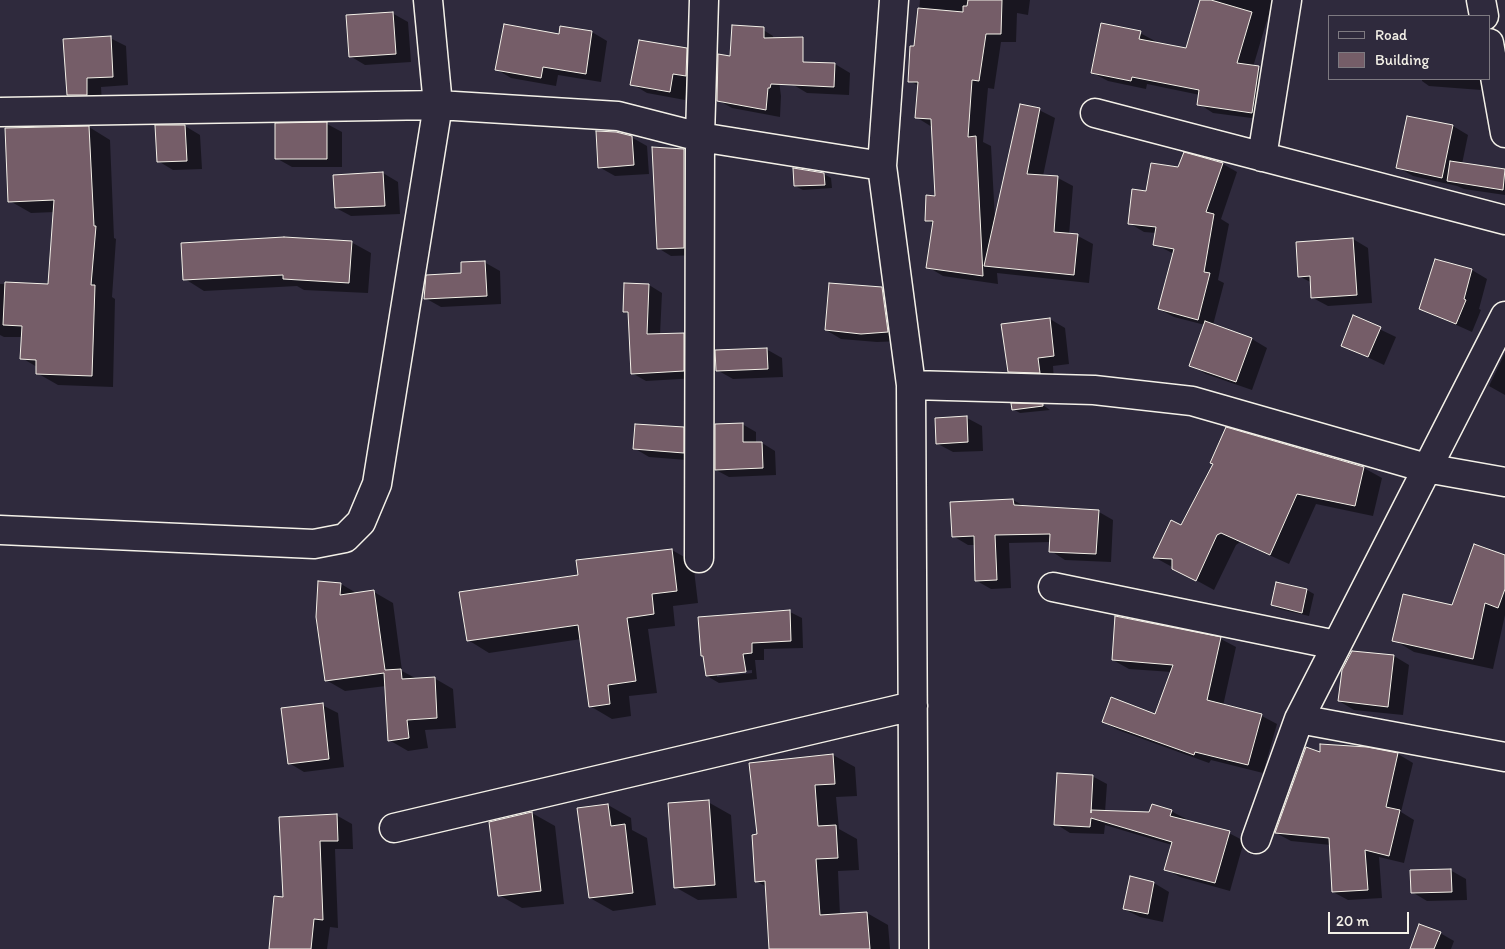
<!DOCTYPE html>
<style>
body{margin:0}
#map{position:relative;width:1505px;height:949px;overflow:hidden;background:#2f2a3d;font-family:Itim,sans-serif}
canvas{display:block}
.legend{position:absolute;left:1328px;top:15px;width:162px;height:65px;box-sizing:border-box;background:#2f2a3d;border:1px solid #7e7a81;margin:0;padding:6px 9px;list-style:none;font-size:15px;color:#f4f1e8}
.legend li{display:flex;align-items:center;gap:10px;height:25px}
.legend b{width:25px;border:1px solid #7e7a81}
.scale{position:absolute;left:1328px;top:912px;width:81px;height:22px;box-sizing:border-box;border:2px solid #f4f1e8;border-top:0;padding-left:6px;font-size:15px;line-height:18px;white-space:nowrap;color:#f4f1e8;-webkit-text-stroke:4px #2f2a3d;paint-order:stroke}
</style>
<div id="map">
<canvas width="1505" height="949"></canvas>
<ul class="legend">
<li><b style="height:6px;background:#2f2a3d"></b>Road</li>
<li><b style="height:14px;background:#755d68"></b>Building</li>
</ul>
<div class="scale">20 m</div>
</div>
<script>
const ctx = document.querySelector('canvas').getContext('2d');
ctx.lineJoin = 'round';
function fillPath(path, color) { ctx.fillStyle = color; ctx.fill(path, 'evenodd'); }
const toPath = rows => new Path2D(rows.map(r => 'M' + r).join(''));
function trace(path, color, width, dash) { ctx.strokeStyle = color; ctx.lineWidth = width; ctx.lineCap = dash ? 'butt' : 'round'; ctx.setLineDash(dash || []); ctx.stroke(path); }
fillPath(toPath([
 [920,0,1030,0,1028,15,1017,13,1016,42,1001,42,994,89,988,88,983,142,991,146,995,220,1039,110,1055,118,1043,176,1058,178,1073,186,1069,235,1078,236,1093,244,1089,283,997,273,998,284,943,276,928,267,934,224,926,220,936,197,932,127,916,117,919,86,910,81,916,47],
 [1201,0,1273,0,1253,67,1273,76,1267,120,1213,113,1199,104,1200,95,1147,84,1146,89,1108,81,1093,73,1140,33,1155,41,1155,43,1187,50],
 [392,13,408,22,411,62,365,65,350,56],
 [760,28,773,36,781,96,780,117,732,108,718,100],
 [592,32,607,41,601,82,558,75,556,86,511,78,496,69,560,36],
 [110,38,126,46,128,85,101,87,102,103,83,103,68,95],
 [687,50,702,58,688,82,685,100,647,93,632,84],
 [792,62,835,64,850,73,849,95,807,93,792,84],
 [1422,79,1481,79,1481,90,1429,86,1422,81],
 [276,124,327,124,342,132,342,167,292,167,276,158],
 [185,126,200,135,202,169,173,170,158,161],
 [1453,126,1468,135,1462,164,1505,170,1505,195,1464,189,1457,186,1413,176,1397,167],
 [89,127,110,140,114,238,116,239,112,297,115,299,113,387,58,385,37,373,37,367,22,358,22,337,4,337,0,335,0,284,50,285,55,212,31,213,10,201],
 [631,137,647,146,649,174,615,176,599,167],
 [684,150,697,158,697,255,671,256,658,248],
 [1223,164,1237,172,1221,219,1229,224,1218,280,1224,283,1213,325,1252,339,1267,348,1252,390,1206,374,1191,365,1205,325,1174,317,1159,309,1174,254,1155,244,1157,233,1144,232,1129,223,1148,193,1179,168],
 [383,173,398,182,400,214,351,216,336,208],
 [824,174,831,178,832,188,803,190,795,186],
 [1353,239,1368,248,1372,303,1328,306,1313,298,1312,283,1299,276],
 [351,242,371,253,368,293,304,290,297,286,204,291,185,279],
 [1436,260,1472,270,1487,279,1479,309,1481,310,1472,332,1421,309],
 [484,262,500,271,501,304,441,307,425,298],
 [625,284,649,285,662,293,660,335,684,334,697,342,697,378,646,381,632,373,629,314,624,312],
 [882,289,897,298,903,341,877,342,841,339,826,330],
 [1354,317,1396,337,1384,365,1342,345],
 [1050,319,1065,328,1069,364,1053,366,1054,381,1025,380,1010,371],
 [766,349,782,358,783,377,733,379,717,370],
 [1505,353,1505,395,1489,386],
 [1043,405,1050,410,1020,413,1013,409],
 [967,418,982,426,983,451,953,452,938,444],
 [742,424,756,432,756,443,762,443,775,451,776,475,729,477,716,470],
 [683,429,699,437,699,461,649,457,634,448],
 [1215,464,1364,468,1382,478,1373,516,1316,504,1289,564,1240,542,1236,545,1214,590,1154,557,1182,526],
 [1013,500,1026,507,1099,512,1113,520,1111,562,1065,560,1051,551,1051,542,1009,543,1011,588,991,589,977,581,975,545,968,545,953,536],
 [672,550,693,562,698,603,673,606,675,626,648,629,657,693,629,696,631,716,612,719,590,706,581,639,489,653,468,640,579,576],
 [1505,556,1505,615,1493,669,1414,652,1394,640,1452,606],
 [319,583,341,584,358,594,374,592,393,603,402,671,417,679,434,678,453,689,456,728,425,730,428,748,408,751,389,740,386,686,345,691,326,680],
 [1307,590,1314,594,1309,616,1279,609,1272,605],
 [790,612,802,618,803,648,764,649,764,660,755,660,757,679,719,683,707,676],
 [752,670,752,673,717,677,717,674],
 [1117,617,1221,639,1236,647,1223,706,1262,716,1277,724,1263,773,1211,760,1209,763,1118,730,1103,722,1156,715,1172,672,1129,669,1113,660],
 [1352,652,1394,656,1409,665,1403,715,1354,710,1339,701],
 [322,705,338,713,344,767,304,772,289,763],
 [1367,749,1398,754,1413,763,1401,812,1414,820,1404,863,1379,857,1382,898,1348,900,1333,892,1331,845,1291,841,1276,833],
 [833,755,855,767,857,796,836,797,839,829,857,839,859,870,838,871,840,915,867,913,888,925,890,949,771,949,767,887,756,881,758,836],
 [1092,776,1107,784,1105,812,1150,814,1171,811,1186,819,1185,821,1229,833,1244,841,1230,891,1180,877,1166,869,1172,845,1105,825,1104,834,1070,833,1056,824],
 [708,802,731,815,737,898,698,900,675,887],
 [608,805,631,818,632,830,647,838,656,905,613,911,590,898],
 [532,813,555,826,564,904,522,908,499,895],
 [336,815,352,824,353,849,335,849,338,928,330,927,327,949,270,949,284,898,281,818],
 [1450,870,1466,879,1467,900,1427,901,1412,892],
 [1131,878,1154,883,1169,892,1163,922,1140,917,1124,909],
 [1440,933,1454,941,1451,949,1411,949]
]), '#0007');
const building = toPath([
 [968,0,1002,0,1001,34,986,34,979,81,972,80,968,137,976,136,983,276,926,268,933,221,925,221,926,195,935,196,931,119,915,118,918,82,908,82,910,46,914,46,918,8,963,12,963,6,967,6,968,0],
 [1200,0,1211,0,1252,12,1237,63,1259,66,1252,113,1197,105,1199,90,1132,77,1131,81,1091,73,1101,23,1141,31,1139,39,1186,48,1200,0],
 [393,12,396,54,349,57,346,15,393,12],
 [504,24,559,34,560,26,592,31,586,74,543,67,541,78,495,70,504,24],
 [732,25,764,27,764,38,803,37,803,62,835,63,834,87,771,84,770,88,768,88,766,110,717,101,718,54,730,56,732,25],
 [111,36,113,77,87,78,87,95,67,95,63,39,111,36],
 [639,40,687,48,686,76,673,74,670,92,630,85,639,40],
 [1020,104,1040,108,1027,174,1058,176,1054,232,1078,234,1074,275,984,266,1020,104],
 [1407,116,1453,125,1442,178,1396,168,1407,116],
 [327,122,327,159,275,159,275,123,327,122],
 [155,125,185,125,187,161,157,162,155,125],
 [89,126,94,226,96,226,91,285,95,285,92,376,36,374,36,360,20,359,22,326,3,325,5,282,48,284,54,200,8,202,5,128,89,126],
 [596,131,616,132,632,136,634,165,598,168,596,131],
 [652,147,684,149,684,248,657,249,652,147],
 [1184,152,1223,163,1206,212,1214,214,1204,272,1210,273,1198,320,1158,309,1174,249,1153,245,1156,227,1128,224,1132,189,1146,191,1151,163,1178,167,1184,152],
 [1450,161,1505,169,1503,190,1447,181,1450,161],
 [793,168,824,173,825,185,794,186,793,168],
 [383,172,385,206,335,208,333,175,383,172],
 [284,237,352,241,349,283,283,279,283,275,183,280,181,243,284,237],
 [1353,238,1357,295,1311,298,1310,276,1298,277,1296,242,1353,238],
 [1435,259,1472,269,1464,299,1466,300,1456,324,1419,309,1435,259],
 [485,261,487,296,424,299,426,275,461,273,461,262,485,261],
 [624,283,649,284,647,334,684,333,684,371,631,374,628,312,623,312,624,283],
 [829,283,882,287,888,332,861,334,825,330,829,283],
 [1353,315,1381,327,1368,357,1341,346,1353,315],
 [1050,318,1054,356,1038,358,1040,373,1008,372,1001,324,1050,318],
 [1205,321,1252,338,1236,382,1189,366,1205,321],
 [767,348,768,369,716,371,715,350,767,348],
 [1011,403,1043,404,1043,406,1012,410,1011,403],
 [967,416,968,442,936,444,935,418,967,416],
 [743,423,743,442,762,442,763,468,715,470,715,424,743,423],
 [635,424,684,427,684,453,633,449,635,424],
 [1226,427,1364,467,1355,506,1297,494,1270,555,1221,533,1217,535,1196,581,1172,569,1172,559,1153,558,1171,520,1181,525,1213,464,1210,463,1226,427],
 [1013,499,1014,505,1099,510,1096,554,1049,552,1050,534,995,535,997,580,975,581,974,536,952,537,950,502,1013,499],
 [1474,544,1505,555,1505,589,1498,608,1485,603,1473,659,1392,641,1403,594,1452,605,1474,544],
 [672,549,677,591,652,594,654,614,627,618,636,681,608,685,610,704,589,707,578,625,467,641,459,592,578,575,576,560,672,549],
 [318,581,341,583,340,595,374,590,385,670,401,669,402,679,435,677,437,718,407,720,409,738,388,741,384,673,325,681,316,617,318,581],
 [1276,582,1307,589,1302,613,1271,605,1276,582],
 [790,610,791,641,752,643,752,653,743,654,746,672,706,676,703,656,701,656,698,617,790,610],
 [1115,616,1221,637,1207,700,1262,714,1248,765,1195,752,1194,755,1102,722,1111,697,1155,714,1173,665,1112,660,1115,616],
 [1352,651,1394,655,1388,707,1338,701,1342,670,1352,651],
 [323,703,329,759,288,764,281,708,323,703],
 [1320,744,1367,747,1398,753,1386,807,1400,810,1389,856,1365,850,1368,890,1332,892,1329,838,1275,833,1306,747,1320,752,1320,744],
 [833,754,835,784,815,785,818,826,836,825,838,858,816,859,820,915,867,912,870,949,769,949,765,881,755,882,752,835,757,834,749,763,833,754],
 [1057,773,1093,775,1091,813,1091,810,1149,812,1152,804,1172,810,1170,816,1230,831,1215,883,1164,870,1172,842,1091,818,1090,827,1054,825,1057,773],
 [709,800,715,885,674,888,668,803,709,800],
 [608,804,611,826,625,824,633,893,589,898,577,808,608,804],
 [532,812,541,891,498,896,489,822,532,812],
 [337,814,338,841,320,841,323,920,314,919,311,949,269,949,274,896,283,897,279,817,337,814],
 [1451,869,1452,892,1411,893,1410,870,1451,869],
 [1130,876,1154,882,1148,914,1123,909,1130,876],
 [1419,924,1441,932,1434,949,1410,949,1419,924]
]);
fillPath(building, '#755d68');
trace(building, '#f4f1e8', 1);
const minor = toPath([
 [894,0,882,166,911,385,914,949],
 [1481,0,1484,16],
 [1489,43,1505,133],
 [0,112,438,105,618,116,700,137,882,166],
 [1095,113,1505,220],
 [1262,157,1287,0],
 [911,385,1094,390,1192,401,1426,468,1505,482],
 [0,530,314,544,345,538,361,522,377,484,438,105,428,0],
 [699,558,700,137,704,0],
 [1053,587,1336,645],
 [1299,719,1505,757],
 [394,828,913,706],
 [1256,839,1299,719,1505,316]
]);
trace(minor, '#f4f1e8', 31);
trace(minor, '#2f2a3d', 28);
</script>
